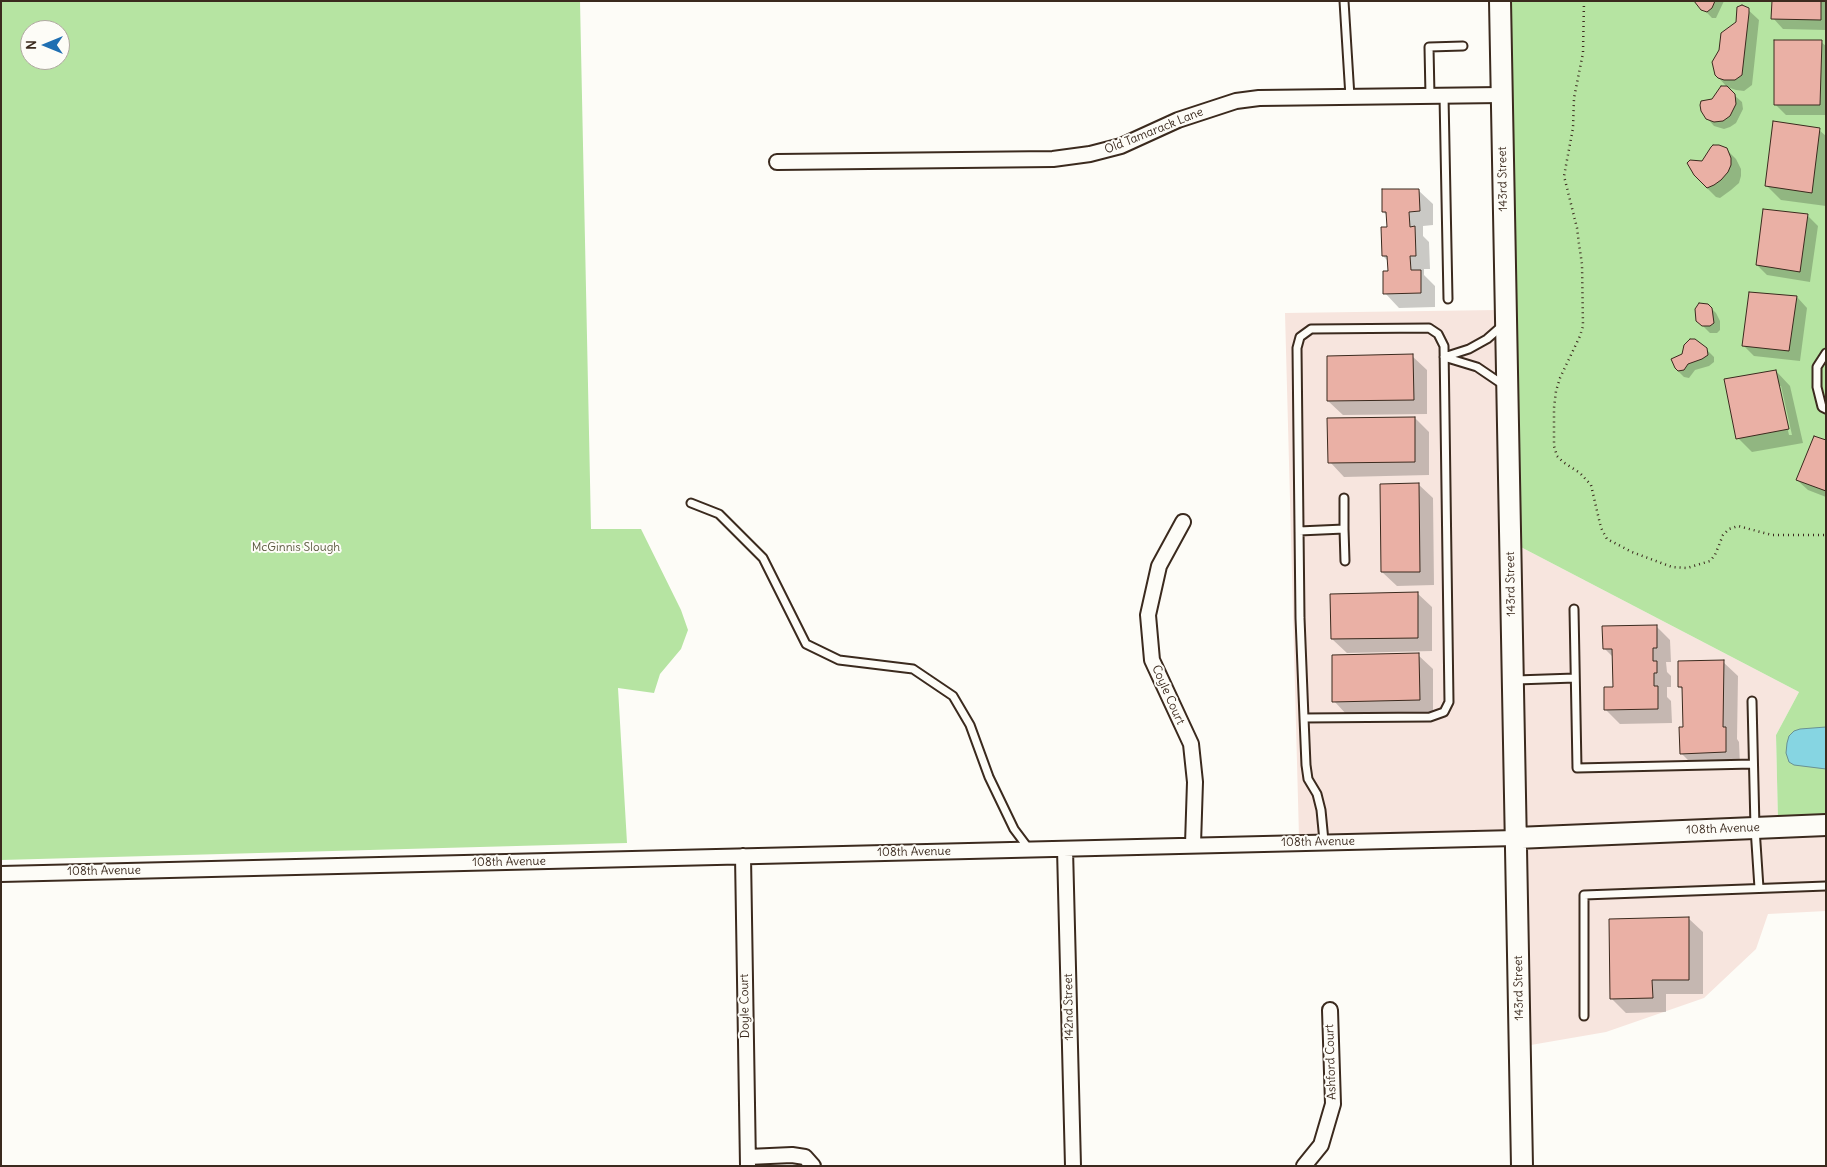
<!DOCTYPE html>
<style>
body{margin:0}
#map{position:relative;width:1827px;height:1167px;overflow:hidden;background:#fdfcf7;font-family:Delius,sans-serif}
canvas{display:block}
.frame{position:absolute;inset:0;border:2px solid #3b2a1e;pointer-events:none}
.north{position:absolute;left:20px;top:20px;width:50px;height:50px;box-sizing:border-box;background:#fdfcf7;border:1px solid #afa8a0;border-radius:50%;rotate:270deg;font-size:14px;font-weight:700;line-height:20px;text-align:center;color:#3b2a1e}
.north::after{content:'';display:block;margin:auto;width:18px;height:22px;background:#1f6fb2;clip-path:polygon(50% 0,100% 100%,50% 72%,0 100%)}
</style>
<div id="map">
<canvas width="1827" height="1167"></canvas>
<div class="frame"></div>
<div class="north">N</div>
</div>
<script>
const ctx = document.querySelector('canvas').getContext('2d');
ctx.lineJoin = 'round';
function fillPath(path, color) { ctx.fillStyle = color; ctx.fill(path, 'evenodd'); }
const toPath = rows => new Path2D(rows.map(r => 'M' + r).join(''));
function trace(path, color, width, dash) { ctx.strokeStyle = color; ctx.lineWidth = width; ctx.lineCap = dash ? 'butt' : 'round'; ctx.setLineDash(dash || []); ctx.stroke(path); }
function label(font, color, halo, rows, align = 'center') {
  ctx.font = font + ' Delius,sans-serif'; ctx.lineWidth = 4; ctx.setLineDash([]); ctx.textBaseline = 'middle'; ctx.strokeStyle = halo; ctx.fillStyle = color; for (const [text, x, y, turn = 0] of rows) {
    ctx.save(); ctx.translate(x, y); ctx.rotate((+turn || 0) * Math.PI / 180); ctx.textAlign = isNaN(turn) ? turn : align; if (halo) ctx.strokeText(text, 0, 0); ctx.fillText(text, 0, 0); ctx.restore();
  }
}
fillPath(toPath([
 [1498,310,1510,834,1299,837,1285,313],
 [1515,544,1799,692,1776,735,1778,822,1521,832],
 [1826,830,1826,911,1768,914,1756,949,1704,998,1606,1032,1525,1046,1521,844]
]), '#f7e5de');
fillPath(toPath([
 [1,1,580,1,591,529,641,529,681,610,688,630,681,649,660,674,654,693,618,688,627,843,1,860],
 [30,30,60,30,60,60,30,60],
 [1507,1,1826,1,1826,821,1778,822,1776,735,1799,692,1515,544]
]), '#b6e4a2');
const water = toPath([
 [1826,727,1826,769,1794,765,1789,762,1786,753,1787,743,1789,736,1794,731,1800,729,1826,727]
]);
fillPath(water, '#86d5e2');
trace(water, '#689194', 1);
fillPath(toPath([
 [1696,1,1724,1,1716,18,1712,18],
 [1773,1,1826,1,1826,30,1783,29,1773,18],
 [1745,7,1759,20,1752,85,1744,91,1736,90,1727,87,1717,76,1721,51],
 [1821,42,1826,46,1826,115,1786,115,1775,104],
 [1734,95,1742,102,1743,109,1736,123,1730,127,1724,129,1714,126,1707,118],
 [1819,130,1826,136,1826,206,1781,200,1767,186],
 [1725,148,1736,159,1741,169,1741,176,1739,183,1731,190,1720,198,1716,197,1705,186,1688,164,1703,162],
 [1418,190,1433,204,1433,225,1423,226,1423,236,1429,242,1430,269,1424,269,1424,275,1435,286,1435,307,1399,308,1385,293,1389,272,1389,262,1383,256,1388,228,1388,216,1383,212],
 [1808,216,1818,226,1810,282,1767,275,1757,265],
 [1797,297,1807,308,1800,361,1754,356,1743,345],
 [1709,306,1716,313,1720,321,1720,330,1717,333,1710,333,1703,326],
 [1707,350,1714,357,1714,362,1709,366,1695,370,1689,378,1684,377,1677,370],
 [1412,356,1427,370,1427,414,1343,415,1328,401],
 [1776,371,1790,386,1803,443,1752,452,1738,438],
 [1778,386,1781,386,1792,435,1789,435],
 [1415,418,1429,432,1429,475,1344,477,1330,462],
 [1826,441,1826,497,1808,490,1797,480],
 [1418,484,1433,498,1434,585,1397,586,1382,572],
 [1417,593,1432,607,1432,651,1347,653,1332,639],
 [1656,626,1670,640,1671,662,1666,662,1667,672,1671,676,1671,687,1667,687,1667,697,1671,701,1672,723,1620,724,1605,709,1614,688,1614,658,1604,648],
 [1418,655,1433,669,1433,714,1348,716,1334,701],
 [1723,662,1738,676,1737,739,1739,742,1740,766,1695,767,1681,753,1684,728,1683,690,1680,687],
 [1688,918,1703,932,1703,994,1666,994,1666,1012,1626,1013,1612,999]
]), '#0003');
const building = toPath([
 [1694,1,1715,1,1712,8,1707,12,1701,10,1694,1],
 [1772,1,1821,1,1821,20,1771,19,1772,1],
 [1742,5,1749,8,1749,13,1742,75,1735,80,1724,80,1718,78,1715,75,1712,62,1719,50,1721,33,1736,22,1737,7,1742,5],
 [1774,40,1822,40,1820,105,1774,105,1774,40],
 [1721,86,1727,86,1735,94,1736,104,1730,116,1723,121,1714,122,1706,119,1701,111,1700,105,1701,101,1712,99,1721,86],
 [1773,121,1820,128,1812,193,1765,186,1773,121],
 [1713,145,1719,145,1727,148,1731,158,1731,165,1728,172,1721,180,1714,185,1707,188,1694,175,1687,163,1690,160,1702,161,1711,147,1713,145],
 [1382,189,1419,189,1420,211,1409,212,1410,227,1415,226,1416,256,1410,256,1411,270,1421,270,1421,293,1383,294,1383,271,1388,271,1387,256,1382,256,1381,227,1387,227,1386,212,1382,212,1382,189],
 [1763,209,1808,214,1800,272,1756,265,1763,209],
 [1749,292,1797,296,1789,351,1742,346,1749,292],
 [1699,303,1708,304,1712,308,1714,323,1710,326,1702,326,1696,321,1695,309,1699,303],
 [1690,339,1695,339,1707,348,1708,355,1702,359,1688,364,1684,370,1678,371,1675,368,1671,359,1682,354,1684,345,1690,339],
 [1413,354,1414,400,1327,401,1327,356,1413,354],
 [1776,370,1789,429,1736,439,1724,379,1776,370],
 [1415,417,1415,462,1328,463,1327,418,1415,417],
 [1814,436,1826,440,1826,491,1796,480,1814,436],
 [1419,483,1420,572,1381,572,1380,484,1419,483],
 [1418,592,1418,638,1331,639,1330,594,1418,592],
 [1657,625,1657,648,1653,648,1653,661,1657,661,1657,673,1654,673,1654,686,1658,686,1658,709,1604,710,1604,687,1613,687,1612,649,1603,649,1602,626,1657,625],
 [1419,653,1420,700,1332,702,1332,655,1419,653],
 [1724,660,1723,727,1726,727,1726,752,1680,754,1679,727,1683,727,1682,687,1678,687,1678,661,1724,660],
 [1689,917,1689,980,1652,980,1653,998,1610,999,1609,919,1689,917]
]);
fillPath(building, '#eab0a5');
trace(building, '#3b2a1e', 1);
const lane = toPath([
 [1344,1,1350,97],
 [1430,96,1429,47,1463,46],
 [1444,96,1448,299],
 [1503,325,1487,339,1469,349,1444,357,1477,367,1505,386],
 [1826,353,1817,367,1817,387,1822,407,1826,409],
 [1344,498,1344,529],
 [691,503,719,514,763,558,806,644,839,660,913,669,953,696,970,725,989,777,1014,829,1029,849],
 [1299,531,1344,529,1345,561],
 [1574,609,1577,768,1753,764],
 [1516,680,1575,678],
 [1752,701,1755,828,1759,888],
 [1304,718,1430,717,1444,712,1449,702,1444,346,1438,334,1429,328,1311,329,1300,337,1297,348,1300,618,1304,718,1306,765,1308,779,1317,794,1321,810,1324,841],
 [1584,1016,1584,895,1826,886]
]);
const street = toPath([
 [777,162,1053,159,1090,154,1121,146,1178,120,1236,101,1259,98,1501,95],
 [1183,522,1159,566,1148,615,1152,660,1191,744,1195,782,1193,844],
 [1065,849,1073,1166],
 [743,856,748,1166],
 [1,874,1516,838],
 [748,1157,792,1155,805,1157,813,1166],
 [1304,1166,1321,1145,1333,1104,1330,1010]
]);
const secondary = toPath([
 [1500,1,1522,1166],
 [1516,838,1826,825]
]);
trace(lane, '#3b2a1e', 11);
trace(street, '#3b2a1e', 18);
trace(secondary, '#3b2a1e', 24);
trace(toPath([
 [1584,1,1583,53,1574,98,1573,128,1564,176,1577,228,1579,244,1582,264,1583,326,1580,336,1560,378,1556,391,1554,408,1554,446,1557,456,1563,462,1580,473,1591,485,1601,528,1607,539,1632,552,1672,567,1687,568,1710,561,1715,555,1723,535,1729,529,1738,526,1772,535,1826,535]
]), '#3b2a1e', 2.5, [1, 4]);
trace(lane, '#fdfcf7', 7);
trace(street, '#fdfcf7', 14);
trace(secondary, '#fdfcf7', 20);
label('12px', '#3b2a1e', '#fdfcf7', [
 ["Old Tamarack Lane",1154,131,-22],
 ["143rd Street",1503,179,-91],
 ["143rd Street",1511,584,-91],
 ["Coyle Court",1168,695,66],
 ["108th Avenue",1723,829,-2],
 ["108th Avenue",1318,842,-1],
 ["108th Avenue",914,852,-1],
 ["108th Avenue",509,862,-1],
 ["108th Avenue",104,871,-1],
 ["143rd Street",1519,988,-91],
 ["Doyle Court",745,1006,-91],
 ["142nd Street",1069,1007,-91],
 ["Ashford Court",1331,1062,-92]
]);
label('12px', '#5a583f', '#fdfcf7', [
 ["McGinnis Slough",296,548]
]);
</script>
